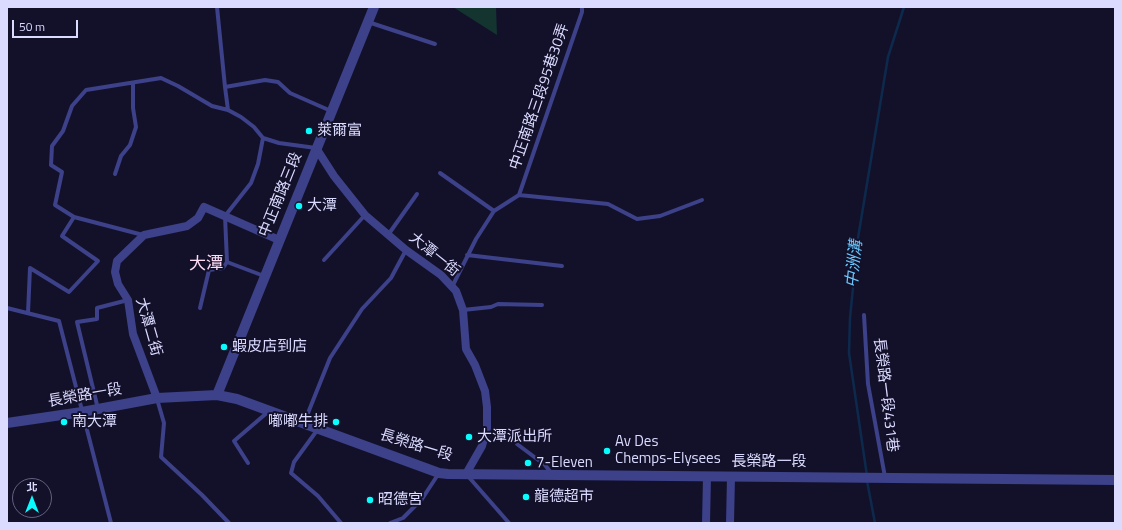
<!DOCTYPE html>
<meta charset="utf-8">
<style>
body{margin:0}
#map{position:relative;width:1122px;height:530px;overflow:hidden;background:#13112a;font-family:"Titillium Web","Noto Sans TC",sans-serif}
canvas{display:block}
.frame{position:absolute;inset:0;border:8px solid #dbdaff;pointer-events:none}
.north{position:absolute;left:12px;top:478px;width:40px;height:40px;box-sizing:border-box;background:#13112a;border:1px solid #63617f;border-radius:50%;rotate:0deg;font-size:11px;font-weight:700;line-height:16px;text-align:center;color:#dbdaff}
.north::after{content:'';display:block;margin:auto;width:14px;height:18px;background:#08fcfd;clip-path:polygon(50% 0,100% 100%,50% 72%,0 100%)}
.scale{position:absolute;left:12px;top:20px;width:66px;height:18px;box-sizing:border-box;border:2px solid #dbdaff;border-top:0;padding-left:5px;font-size:12px;line-height:14px;white-space:nowrap;color:#dbdaff;-webkit-text-stroke:3px #13112a;paint-order:stroke}
</style>
<div id="map">
<canvas width="1122" height="530"></canvas>
<div class="frame"></div>
<div class="north">北</div>
<div class="scale">50 m</div>
</div>
<script>
const ctx = document.querySelector('canvas').getContext('2d');
ctx.lineJoin = 'round';
function fillPath(path, color) { ctx.fillStyle = color; ctx.fill(path, 'evenodd'); }
const toPath = rows => new Path2D(rows.map(r => 'M' + r).join(''));
function trace(path, color, width, dash) { ctx.strokeStyle = color; ctx.lineWidth = width; ctx.lineCap = dash ? 'butt' : 'round'; ctx.setLineDash(dash || []); ctx.stroke(path); }
function label(font, color, halo, rows, align = 'center') {
  ctx.font = font + ' "Titillium Web","Noto Sans TC",sans-serif'; ctx.lineWidth = 4; ctx.setLineDash([]); ctx.textBaseline = 'middle'; ctx.strokeStyle = halo; ctx.fillStyle = color; for (const [text, x, y, turn = 0] of rows) {
    ctx.save(); ctx.translate(x, y); ctx.rotate((+turn || 0) * Math.PI / 180); ctx.textAlign = isNaN(turn) ? turn : align; if (halo) ctx.strokeText(text, 0, 0); ctx.fillText(text, 0, 0); ctx.restore();
  }
}
fillPath(toPath([
 [453,7,496,7,497,35]
]), '#143430');
trace(toPath([
 [867,476,849,353,850,318,858,238,888,57,904,7],
 [867,481,875,523]
]), '#0d2a4d', 2.5);
trace(toPath([
 [217,7,225,87,265,80,278,82,290,93,331,111],
 [368,22,435,44],
 [225,87,228,110],
 [440,173,494,211],
 [115,174,121,156,130,145,136,127,133,108,133,83],
 [519,195,582,12,582,7],
 [519,195,608,204,637,219,660,216,702,200],
 [143,235,74,217,55,205,62,172,51,165,52,146,63,131,72,106,86,90,161,78,178,86,212,106,228,110,241,117,254,127,263,138,279,143,316,148],
 [388,235,417,194],
 [467,255,562,266],
 [324,260,365,215],
 [227,262,264,276],
 [452,287,476,239,494,211,519,195],
 [7,308,59,321,111,523],
 [200,308,209,270,223,268,227,262,225,216,251,183,258,164,263,138],
 [463,310,491,307,498,304,542,305],
 [28,313,30,268,69,292,98,261,62,236,74,217],
 [864,315,868,384,885,477],
 [157,399,164,423,161,457,202,495,229,523],
 [98,409,77,322,97,319,97,308,128,300],
 [304,423,330,358,362,309,391,278,406,250],
 [318,429,294,462,291,473,318,496,341,523],
 [517,444,545,465,552,474],
 [248,463,234,441,269,411],
 [467,475,509,523],
 [390,523,403,518,422,499,439,473]
]), '#3c4189', 4);
trace(toPath([
 [316,148,334,176,365,215,406,250,441,275,456,291,463,310,466,349,475,365,485,391,487,407,487,428,482,446,466,474],
 [157,398,133,334,128,300,118,284,115,272,117,261,144,235,187,226,198,218,204,207,279,240],
 [706,523,707,477],
 [730,523,731,477]
]), '#3c4189', 8);
trace(toPath([
 [217,395,374,7],
 [7,423,82,412,157,398,217,395,237,399,439,473,448,474,1115,480]
]), '#3c4189', 10);
for (const [x, y, r, color] of [
 [309,131,4,"#08fcfd"],
 [299,206,4,"#08fcfd"],
 [224,347,4,"#08fcfd"],
 [64,422,4,"#08fcfd"],
 [336,422,4,"#08fcfd"],
 [469,437,4,"#08fcfd"],
 [607,451,4,"#08fcfd"],
 [528,463,4,"#08fcfd"],
 [526,497,4,"#08fcfd"],
 [370,500,4,"#08fcfd"]
]) { const dot = new Path2D(); dot.arc(x, y, r, 0, 2 * Math.PI); ctx.fillStyle = color; ctx.fill(dot); trace(dot, '#13112a', 1.5); }
label('15px', '#dbdaff', '#13112a', [
 ["中正南路三段95巷30弄",540,97,-71],
 ["中正南路三段",281,195,-68],
 ["大潭一街",434,255,39],
 ["大潭二街",148,327,74],
 ["長榮路一段431巷",885,395,83],
 ["長榮路一段",85,396,-10],
 ["長榮路一段",416,446,17],
 ["長榮路一段",769,462]
]);
label('15px', '#dbdaff', '#13112a', [
 ["萊爾富",317,131],
 ["大潭",307,206],
 ["蝦皮店到店",232,347],
 ["南大潭",72,422],
 ["嘟嘟牛排",328,422,"right"],
 ["大潭派出所",477,437],
 ["Av Des",615,442],
 ["Chemps-Elysees",615,459],
 ["7-Eleven",536,463],
 ["龍德超市",534,497],
 ["昭德宮",378,500]
], 'left');
label('italic 16px', '#69c7fe', '#13112a', [
 ["中洲溝",855,264,-84]
]);
label('17px', '#ffdcf5', '#13112a', [
 ["大潭",206,265]
]);
</script>
